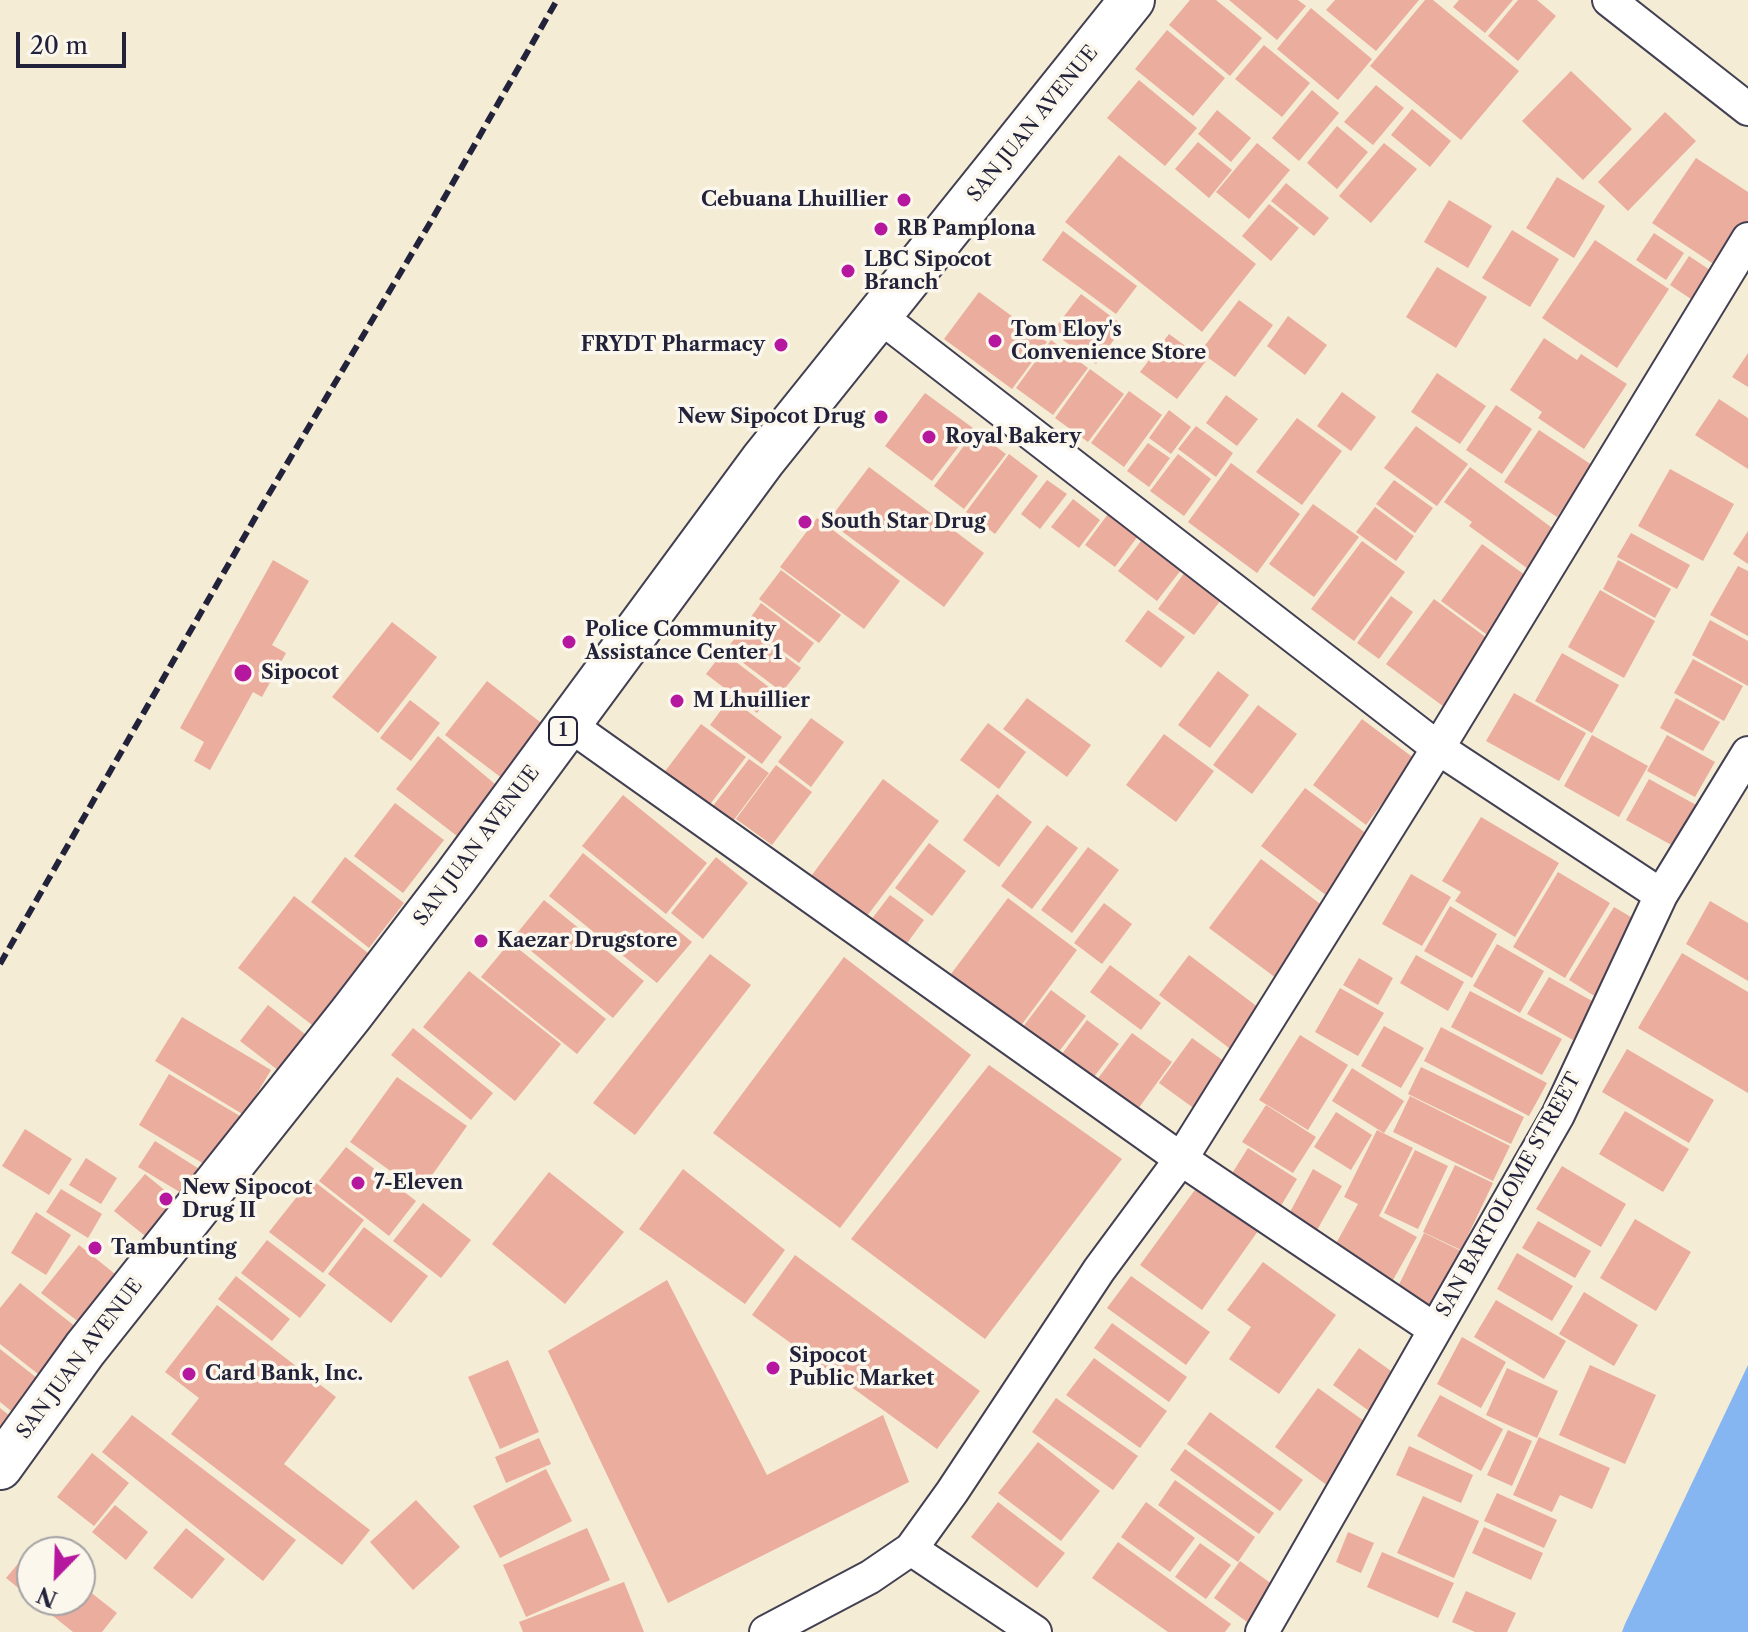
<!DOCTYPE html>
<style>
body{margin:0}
#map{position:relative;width:1748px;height:1632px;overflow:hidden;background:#f4ecd5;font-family:"Libre Caslon Text",serif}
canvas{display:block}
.north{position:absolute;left:16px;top:1536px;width:80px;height:80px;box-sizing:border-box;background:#fbf7ec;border:2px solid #a4a2a5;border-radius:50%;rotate:203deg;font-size:22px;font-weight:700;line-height:32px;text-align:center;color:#22223b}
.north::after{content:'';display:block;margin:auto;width:28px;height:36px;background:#b5179e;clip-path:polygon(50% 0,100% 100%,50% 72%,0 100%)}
.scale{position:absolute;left:16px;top:32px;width:110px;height:36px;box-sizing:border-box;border:4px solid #22223b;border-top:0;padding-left:10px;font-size:24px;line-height:28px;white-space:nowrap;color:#22223b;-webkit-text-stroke:6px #fbf7ec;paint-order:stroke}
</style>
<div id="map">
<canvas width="1748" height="1632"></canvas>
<div class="north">N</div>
<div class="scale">20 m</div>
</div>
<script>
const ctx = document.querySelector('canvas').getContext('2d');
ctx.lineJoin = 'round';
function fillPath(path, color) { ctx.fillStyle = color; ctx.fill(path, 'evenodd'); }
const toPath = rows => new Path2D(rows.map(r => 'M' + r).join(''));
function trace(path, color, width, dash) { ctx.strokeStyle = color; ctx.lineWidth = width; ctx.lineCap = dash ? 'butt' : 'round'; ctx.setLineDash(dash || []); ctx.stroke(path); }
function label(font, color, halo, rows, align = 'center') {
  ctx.font = font + ' "Libre Caslon Text",serif'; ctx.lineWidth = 7; ctx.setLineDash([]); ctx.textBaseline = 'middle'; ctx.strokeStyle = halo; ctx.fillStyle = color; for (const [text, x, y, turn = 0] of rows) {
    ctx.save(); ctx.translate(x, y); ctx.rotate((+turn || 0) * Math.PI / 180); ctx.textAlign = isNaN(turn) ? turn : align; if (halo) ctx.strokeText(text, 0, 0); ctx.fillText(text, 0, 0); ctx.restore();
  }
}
fillPath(toPath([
 [1748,1365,1748,1632,1622,1632,1625,1624]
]), '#86b6f2');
fillPath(toPath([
 [1190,0,1216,0,1262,38,1230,76,1169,25],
 [1229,0,1298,0,1306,6,1277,40],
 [1335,0,1419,0,1376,51,1326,10],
 [1425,0,1433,0,1519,71,1461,140,1370,66],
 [1459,0,1513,0,1485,33,1453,7],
 [1518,0,1537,0,1556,16,1518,61,1488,36],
 [1311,8,1372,59,1338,100,1277,49],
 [1167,30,1225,78,1193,116,1135,69],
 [1264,45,1310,83,1282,117,1235,79],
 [1571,71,1632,129,1583,180,1522,121],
 [1139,80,1197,128,1165,166,1107,118],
 [1376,85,1404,108,1373,145,1344,122],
 [1312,90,1339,113,1299,161,1272,138],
 [1412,109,1451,141,1430,167,1391,135],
 [1217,110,1251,138,1231,162,1198,134],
 [1665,112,1696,141,1628,211,1598,182],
 [1337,126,1368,152,1337,189,1307,163],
 [1198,142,1232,170,1209,198,1175,169],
 [1257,143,1290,170,1249,219,1216,192],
 [1384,143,1417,169,1371,223,1339,196],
 [1119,155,1256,264,1202,332,1065,222],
 [1696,158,1748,192,1748,229,1721,269,1652,223],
 [1557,177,1605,206,1574,258,1526,228],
 [1286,183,1329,218,1314,236,1271,201],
 [1449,200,1492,226,1468,268,1424,242],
 [1269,204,1299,228,1271,261,1242,236],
 [1512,230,1559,259,1530,307,1482,278],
 [1063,231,1137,286,1116,314,1042,260],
 [1654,233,1684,253,1666,280,1636,260],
 [1595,240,1669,289,1617,368,1542,318],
 [1689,256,1722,278,1703,307,1670,285],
 [1437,267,1487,297,1456,348,1406,317],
 [979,292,1047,342,1012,389,944,339],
 [1081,294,1124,326,1096,364,1052,332],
 [1239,300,1273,325,1235,377,1200,352],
 [1288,316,1327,345,1305,375,1267,346],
 [1169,334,1206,361,1177,399,1140,372],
 [1544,338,1577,360,1581,354,1627,384,1584,449,1538,418,1542,412,1510,390],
 [1051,340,1088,368,1053,415,1016,388],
 [1748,353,1748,387,1732,377],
 [1090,369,1124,394,1088,442,1055,418],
 [1437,373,1486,406,1460,444,1411,412],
 [1129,391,1162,415,1124,467,1091,443],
 [1342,392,1376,417,1351,451,1317,426],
 [925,393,973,428,932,481,885,446],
 [1226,395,1258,419,1237,446,1206,423],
 [1719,399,1748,418,1748,469,1695,435],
 [1496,405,1532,429,1502,474,1466,450],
 [1169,410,1191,427,1171,454,1149,438],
 [1297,418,1342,451,1302,505,1256,472],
 [1196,426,1233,453,1216,477,1178,449],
 [1416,426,1468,464,1437,506,1384,468],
 [1539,430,1592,465,1557,517,1504,482],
 [975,431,1006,454,964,509,934,486],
 [1148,443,1170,458,1149,487,1127,471],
 [1009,454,1038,476,995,534,966,512],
 [1178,454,1211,479,1184,516,1150,491],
 [1231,463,1300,514,1257,573,1188,522],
 [869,467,984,553,944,607,828,521],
 [1470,467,1563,536,1535,574,1469,526,1472,522,1444,502],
 [1670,469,1734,504,1703,561,1638,526],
 [1047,480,1067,494,1040,529,1021,514],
 [1394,480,1433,508,1415,533,1376,504],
 [1073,499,1100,520,1079,548,1051,527],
 [1313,504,1359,537,1314,597,1269,564],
 [1375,507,1414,536,1396,561,1356,532],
 [1108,514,1138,536,1115,567,1085,545],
 [817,518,900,581,864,629,780,567],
 [1748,531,1748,564,1733,554],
 [1631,533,1690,565,1677,589,1617,557],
 [1141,541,1181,570,1157,601,1118,571],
 [1362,541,1405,572,1354,641,1311,609],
 [1482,544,1532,580,1490,637,1441,601],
 [273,560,309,581,272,645,286,653,262,697,253,692,210,770,194,761,204,742,180,728],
 [1618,560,1671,589,1655,618,1603,589],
 [1738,566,1748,571,1748,636,1710,615],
 [781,570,841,615,819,643,759,599],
 [1185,572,1221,600,1194,635,1158,609],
 [1600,590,1655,621,1624,678,1568,647],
 [1391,596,1413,612,1379,659,1357,643],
 [1434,599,1499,647,1451,712,1386,664],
 [761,603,814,643,799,663,746,624],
 [1148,610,1185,637,1161,668,1125,641],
 [1710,620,1748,641,1748,686,1692,655],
 [392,622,437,657,378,733,332,697],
 [744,626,801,668,782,692,726,650],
 [723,652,774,691,757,713,706,674],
 [1562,653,1619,685,1592,733,1535,701],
 [1693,659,1743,686,1724,721,1674,693],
 [1218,671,1249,695,1210,748,1178,725],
 [487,681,553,732,511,785,445,735],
 [1514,693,1586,733,1559,781,1486,741],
 [730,698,782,737,762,764,710,725],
 [1027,698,1091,745,1067,777,1003,729],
 [1676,698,1720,722,1703,751,1660,728],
 [410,700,440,723,411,761,380,738],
 [1258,705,1297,734,1252,794,1213,765],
 [811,718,844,742,811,787,778,762],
 [1362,719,1415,759,1366,825,1313,785],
 [988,723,1026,752,999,789,960,760],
 [701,724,746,757,708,807,663,774],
 [1164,734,1214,771,1176,822,1126,785],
 [1592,735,1648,766,1619,817,1564,786],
 [1667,735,1715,762,1695,797,1647,771],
 [438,736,495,784,457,836,396,789],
 [749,759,769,773,733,821,713,806],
 [776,765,812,792,772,845,736,819],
 [883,779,939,821,864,920,809,879],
 [1649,779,1698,806,1675,847,1626,820],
 [1305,788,1371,837,1327,896,1261,846],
 [997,794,1032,822,999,867,963,840],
 [623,795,707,863,666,914,582,846],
 [395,803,444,840,403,893,354,856],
 [1481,817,1559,863,1515,937,1455,901,1461,892,1442,881],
 [1047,825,1078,848,1032,909,1001,886],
 [929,843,966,871,932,916,895,888],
 [1088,847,1119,870,1072,933,1041,910],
 [583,853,692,942,657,983,549,896],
 [345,857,404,903,369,948,311,902],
 [716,857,748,883,703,939,671,913],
 [1261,859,1327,909,1276,978,1209,928],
 [1558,872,1610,903,1565,978,1513,947],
 [1411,874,1451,897,1422,946,1382,924],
 [890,895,924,920,905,946,871,920],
 [294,896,372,956,316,1028,238,968],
 [1008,898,1077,950,1017,1031,948,978],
 [544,900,644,981,613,1018,514,937],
 [1710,901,1748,923,1748,981,1686,944],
 [1104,903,1132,924,1102,964,1074,943],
 [1450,906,1497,934,1472,978,1424,951],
 [1614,907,1641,923,1596,997,1569,980],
 [510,942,606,1019,577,1054,481,977],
 [1497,944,1544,971,1520,1013,1473,986],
 [1682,953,1748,992,1748,1093,1638,1028],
 [710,954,751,985,635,1135,593,1103],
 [1189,955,1267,1014,1237,1054,1159,995],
 [1416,955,1464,982,1448,1011,1400,983],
 [844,957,971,1055,840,1228,713,1133],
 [1359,958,1393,978,1378,1005,1343,985],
 [1110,965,1161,1003,1141,1030,1090,992],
 [469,971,561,1044,515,1101,423,1027],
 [1549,977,1594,1002,1573,1040,1527,1014],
 [1340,988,1384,1013,1358,1056,1315,1032],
 [1051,990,1086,1016,1051,1062,1016,1036],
 [1470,991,1562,1039,1542,1075,1451,1027],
 [268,1005,310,1038,283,1074,240,1041],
 [182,1017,271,1070,244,1115,155,1061],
 [1087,1020,1119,1044,1087,1086,1056,1062],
 [1384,1026,1424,1048,1401,1088,1361,1066],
 [1441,1027,1547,1083,1529,1116,1424,1061],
 [413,1028,493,1093,471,1120,391,1055],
 [1132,1033,1172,1062,1130,1120,1090,1089],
 [1300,1035,1348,1065,1308,1130,1259,1100],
 [1192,1038,1232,1067,1199,1112,1159,1083],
 [1627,1049,1714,1100,1689,1143,1602,1092],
 [989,1065,1122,1159,985,1339,851,1239],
 [1421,1067,1524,1117,1511,1144,1408,1094],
 [1352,1068,1404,1101,1384,1133,1332,1101],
 [169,1074,240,1116,209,1167,139,1125],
 [397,1077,467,1126,420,1192,350,1142],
 [1410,1096,1510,1146,1493,1181,1393,1132],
 [1266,1105,1316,1137,1293,1173,1242,1142],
 [1625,1111,1689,1149,1663,1192,1599,1154],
 [1336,1112,1372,1135,1351,1170,1314,1147],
 [25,1129,72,1159,49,1195,2,1166],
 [1377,1130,1413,1148,1379,1216,1417,1237,1388,1289,1329,1256,1358,1204,1344,1197],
 [155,1141,204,1172,188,1197,138,1167],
 [346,1147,416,1201,389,1236,319,1181],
 [1248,1148,1297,1179,1276,1214,1226,1183],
 [1415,1150,1448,1166,1418,1229,1384,1213],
 [86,1158,117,1178,101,1204,69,1185],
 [1455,1165,1493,1183,1461,1250,1423,1232],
 [1562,1166,1626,1204,1601,1247,1536,1209],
 [683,1169,785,1250,745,1304,639,1229],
 [1313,1169,1342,1186,1317,1230,1289,1214],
 [549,1172,624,1232,565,1304,492,1244],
 [145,1174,179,1202,149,1239,114,1211],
 [311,1179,364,1220,323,1273,269,1232],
 [1197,1187,1258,1231,1202,1310,1140,1265],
 [61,1189,102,1214,88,1238,46,1212],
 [423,1203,471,1240,441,1278,393,1241],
 [36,1212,71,1235,46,1275,11,1253],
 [1635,1219,1691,1252,1656,1311,1600,1278],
 [1538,1221,1591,1251,1575,1278,1522,1248],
 [364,1227,428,1276,391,1323,328,1274],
 [1424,1233,1463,1252,1432,1318,1392,1299],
 [267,1240,326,1285,300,1318,241,1273],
 [79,1245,125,1282,88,1329,41,1293],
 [1517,1253,1573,1286,1552,1321,1497,1289],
 [795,1255,980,1391,937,1449,752,1315],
 [1263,1262,1336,1315,1279,1394,1229,1359,1251,1327,1227,1310],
 [236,1276,290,1319,272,1341,218,1299],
 [1131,1276,1210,1332,1186,1365,1107,1308],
 [667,1280,767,1475,883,1415,909,1482,668,1603,548,1351],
 [20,1283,90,1338,52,1385,0,1344,0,1308],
 [1584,1292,1638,1325,1614,1366,1559,1334],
 [1496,1300,1566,1341,1544,1379,1474,1337],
 [217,1305,336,1397,284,1464,370,1530,342,1565,171,1434,199,1398,165,1372],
 [1112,1323,1187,1377,1169,1402,1094,1348],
 [1462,1337,1506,1362,1481,1408,1437,1384],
 [1359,1348,1398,1376,1372,1413,1333,1385],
 [0,1349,51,1389,25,1422,0,1402],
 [1094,1358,1167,1411,1140,1448,1066,1395],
 [508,1360,539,1432,500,1449,468,1377],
 [1590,1365,1656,1395,1625,1464,1559,1435],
 [1507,1368,1558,1391,1537,1438,1486,1415],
 [1318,1388,1371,1426,1328,1486,1275,1447],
 [1440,1395,1503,1429,1481,1471,1417,1436],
 [1056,1398,1138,1456,1113,1490,1032,1432],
 [0,1408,20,1424,0,1450],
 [1210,1412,1303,1480,1280,1511,1187,1444],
 [132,1415,296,1540,263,1581,102,1452],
 [1508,1430,1532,1441,1512,1486,1487,1475],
 [1539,1437,1610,1468,1592,1509,1560,1495,1552,1512,1513,1495],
 [539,1438,551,1464,506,1483,495,1457],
 [1038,1442,1100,1491,1061,1541,998,1493],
 [1409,1446,1473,1475,1461,1503,1396,1475],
 [1185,1449,1274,1513,1259,1534,1170,1470],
 [92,1453,129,1483,94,1526,57,1497],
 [546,1469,572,1521,500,1558,473,1506],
 [1175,1480,1255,1537,1238,1562,1158,1505],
 [1497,1493,1557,1520,1544,1548,1484,1521],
 [1423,1496,1479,1521,1454,1578,1397,1553],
 [416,1500,460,1547,413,1590,370,1542],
 [998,1502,1065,1553,1037,1588,971,1537],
 [1146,1502,1195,1538,1170,1572,1121,1537],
 [115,1505,148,1532,126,1560,92,1532],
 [1484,1527,1543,1553,1531,1580,1472,1553],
 [186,1528,225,1559,192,1599,153,1568],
 [587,1528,610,1580,526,1617,503,1565],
 [1348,1532,1374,1543,1361,1573,1336,1562],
 [1118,1542,1231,1624,1225,1632,1168,1632,1092,1578],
 [1200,1543,1231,1565,1206,1599,1175,1577],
 [33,1546,41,1552,32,1552,32,1599,6,1578],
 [1382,1552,1454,1583,1438,1618,1367,1587],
 [1240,1561,1276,1587,1250,1624,1214,1598],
 [624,1582,644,1632,523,1632,519,1622],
 [80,1584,117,1613,102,1632,73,1632,33,1600,80,1600],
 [1466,1591,1516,1613,1507,1632,1475,1632,1452,1622]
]), '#ebad9d');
const minor = toPath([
 [1609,0,1748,109],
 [878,315,1438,748,1661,895],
 [568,724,1181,1159,1434,1329],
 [911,1549,1035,1632],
 [766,1632,870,1577,911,1549,952,1492,1099,1270,1181,1159,1438,748,1748,239],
 [1262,1632,1558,1115,1661,895,1748,753]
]);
const trunk = toPath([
 [0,1467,85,1349,351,1014,455,878,763,460,1132,0]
]);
trace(minor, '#424052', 36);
trace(trunk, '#424052', 48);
trace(minor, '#fff', 32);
trace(trunk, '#fff', 44);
trace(toPath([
 [0,964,263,504,430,223,557,0]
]), '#22223b', 6, [12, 6]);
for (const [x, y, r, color] of [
 [904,200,8,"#b5179e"],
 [881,229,8,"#b5179e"],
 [848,271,8,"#b5179e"],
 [995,341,8,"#b5179e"],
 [781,345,8,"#b5179e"],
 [881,417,8,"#b5179e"],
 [929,437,8,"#b5179e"],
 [805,522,8,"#b5179e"],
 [569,642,8,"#b5179e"],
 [243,673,10,"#b5179e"],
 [677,701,8,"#b5179e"],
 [481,941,8,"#b5179e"],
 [358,1183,8,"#b5179e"],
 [166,1199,8,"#b5179e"],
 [95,1248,8,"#b5179e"],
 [773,1368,8,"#b5179e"],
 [189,1374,8,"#b5179e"]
]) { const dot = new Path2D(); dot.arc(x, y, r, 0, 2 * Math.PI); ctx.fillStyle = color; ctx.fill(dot); trace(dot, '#fbf7ec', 3); }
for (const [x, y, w] of [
 [563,731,28]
]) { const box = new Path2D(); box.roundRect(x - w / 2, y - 14, w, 28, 6); ctx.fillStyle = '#fbf7ec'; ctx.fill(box); trace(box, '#22223b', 2); }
label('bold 18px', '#22223b', null, [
 ["1",563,731]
]);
label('20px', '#22223b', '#fbf7ec', [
 ["SAN JUAN AVENUE",1033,124,-51],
 ["SAN JUAN AVENUE",477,846,-53],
 ["SAN BARTOLOME STREET",1509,1195,-61],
 ["SAN JUAN AVENUE",80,1359,-53]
]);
label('bold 20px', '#22223b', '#fbf7ec', [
 ["Cebuana Lhuillier",888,200,"right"],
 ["RB Pamplona",897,229],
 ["LBC Sipocot",864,260],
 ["Branch",864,283],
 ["Tom Eloy's",1011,330],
 ["Convenience Store",1011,353],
 ["FRYDT Pharmacy",765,345,"right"],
 ["New Sipocot Drug",865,417,"right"],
 ["Royal Bakery",945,437],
 ["South Star Drug",821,522],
 ["Police Community",585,630],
 ["Assistance Center 1",585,653],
 ["Sipocot",261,673],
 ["M Lhuillier",693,701],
 ["Kaezar Drugstore",497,941],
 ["7-Eleven",374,1183],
 ["New Sipocot",182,1188],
 ["Drug II",182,1211],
 ["Tambunting",111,1248],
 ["Sipocot",789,1356],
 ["Public Market",789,1379],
 ["Card Bank, Inc.",205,1374]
], 'left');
</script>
